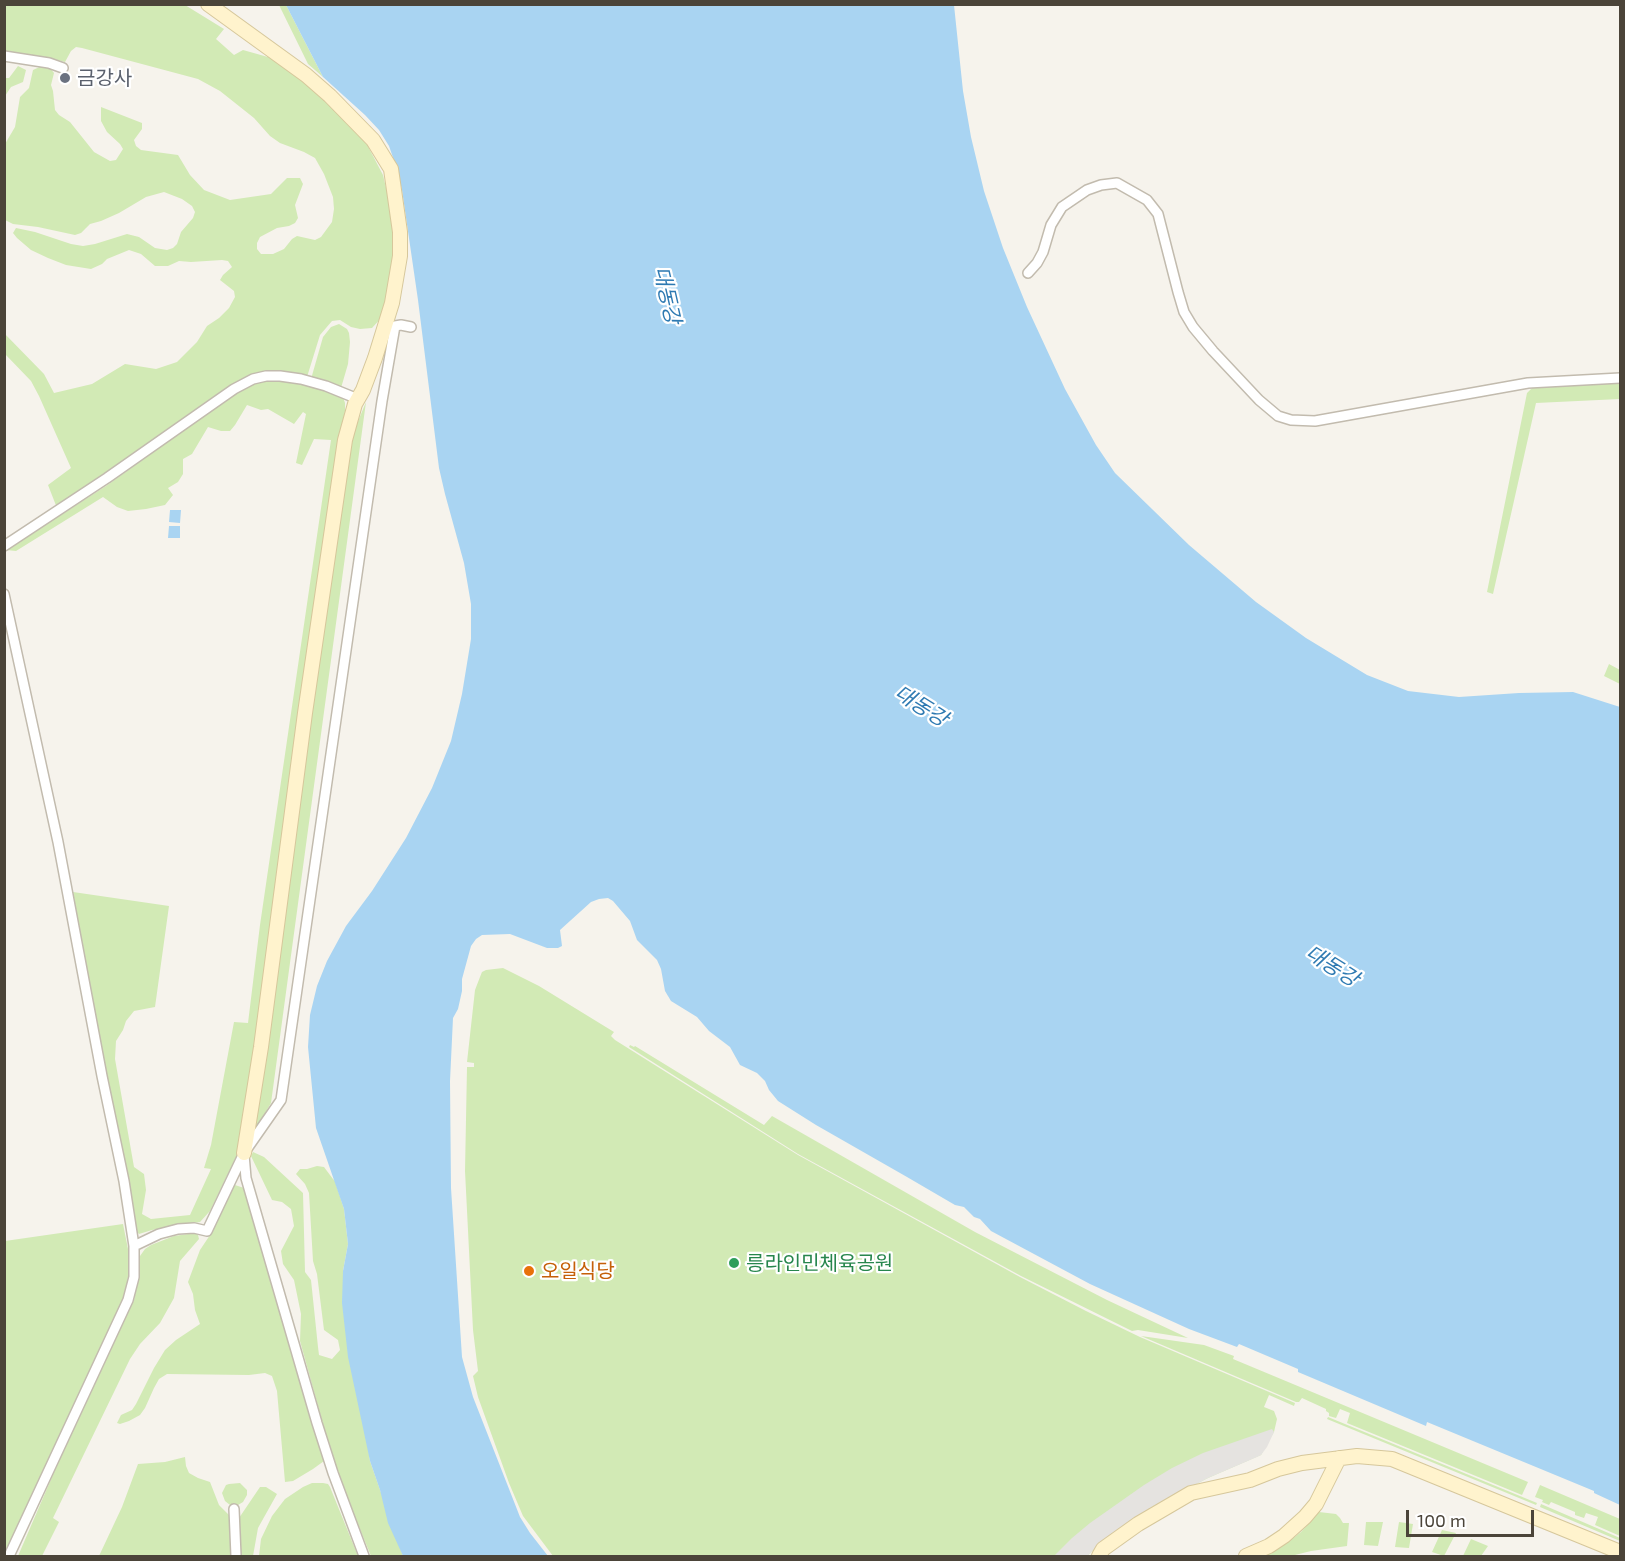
<!DOCTYPE html>
<meta charset="utf-8">
<style>
body{margin:0}
#map{position:relative;width:1625px;height:1561px;overflow:hidden;background:#f6f3ec;font-family:"Exo 2",sans-serif}
canvas{display:block}
.frame{position:absolute;inset:0;border:6px solid #4b4439;pointer-events:none}
.scale{position:absolute;left:1406px;top:1510px;width:128px;height:27px;box-sizing:border-box;border:3px solid #4b4439;border-top:0;padding-left:8px;font-size:18px;line-height:21px;white-space:nowrap;color:#4b4439;-webkit-text-stroke:4px #fff;paint-order:stroke}
</style>
<div id="map">
<canvas width="1625" height="1561"></canvas>
<div class="frame"></div>
<div class="scale">100 m</div>
</div>
<script>
const ctx = document.querySelector('canvas').getContext('2d');
ctx.lineJoin = 'round';
function fillPath(path, color) { ctx.fillStyle = color; ctx.fill(path, 'evenodd'); }
const toPath = rows => new Path2D(rows.map(r => 'M' + r).join(''));
function trace(path, color, width, dash) { ctx.strokeStyle = color; ctx.lineWidth = width; ctx.lineCap = dash ? 'butt' : 'round'; ctx.setLineDash(dash || []); ctx.stroke(path); }
function label(font, color, halo, rows, align = 'center') {
  ctx.font = font + ' "Exo 2","Noto Sans KR",sans-serif'; ctx.lineWidth = 4.5; ctx.setLineDash([]); ctx.textBaseline = 'middle'; ctx.strokeStyle = halo; ctx.fillStyle = color; for (const [text, x, y, turn = 0] of rows) {
    ctx.save(); ctx.translate(x, y); ctx.rotate((+turn || 0) * Math.PI / 180); ctx.textAlign = isNaN(turn) ? turn : align; if (halo) ctx.strokeText(text, 0, 0); ctx.fillText(text, 0, 0); ctx.restore();
  }
}
fillPath(toPath([
 [5,5,185,5,224,29,216,39,234,55,243,50,275,59,297,75,362,135,383,175,387,192,392,228,393,263,383,316,372,328,360,329,351,327,340,320,332,321,320,335,307,377,264,373,57,508,48,485,71,468,39,396,31,381,5,354,4,333,44,374,54,393,92,384,125,364,156,369,177,362,197,342,207,326,219,318,229,308,235,297,234,291,220,280,223,275,232,267,228,261,222,260,191,262,179,261,168,266,155,266,141,254,129,250,107,259,102,264,91,269,66,265,48,258,31,250,17,238,13,233,16,228,35,232,71,244,83,246,95,244,127,234,139,237,155,248,167,250,173,248,177,244,181,232,193,218,195,212,192,206,182,199,164,192,146,197,119,213,101,221,90,224,81,233,75,235,38,227,13,224,5,220,5,144,15,127,20,97,29,88,33,70,44,65,50,68,54,73,51,85,53,91,55,110,59,115,70,122,94,152,110,161,116,160,123,149,120,144,107,132,101,121,101,107,142,123,142,129,134,140,136,146,141,150,178,155,190,175,204,190,230,200,271,194,287,178,300,178,303,184,295,205,298,218,295,223,289,226,277,228,260,237,257,243,257,249,261,254,273,254,284,249,292,239,297,236,315,240,321,237,332,222,334,209,333,197,324,174,315,158,304,152,280,143,270,136,254,118,220,91,198,79,82,48,76,47,71,51,65,62,46,57,5,51],
 [279,5,286,5,323,77,308,64],
 [18,66,26,70,23,82,11,87,5,96,5,78,9,78],
 [339,324,347,329,349,333,350,342,348,364,341,388,311,379,323,337,331,327],
 [267,379,279,380,302,384,343,397,345,403,345,411,239,1151,210,1211,200,1222,152,1230,139,1234,137,1232,105,1073,73,892,169,906,155,1007,134,1011,126,1021,123,1030,116,1041,115,1059,134,1167,144,1174,146,1190,142,1214,151,1219,190,1215,211,1169,204,1168,211,1145,234,1022,248,1023,260,925,331,440,314,439,302,465,296,463,306,414,303,412,294,424,268,409,261,410,247,405,235,425,230,431,221,431,208,427,192,454,183,459,183,474,178,482,168,488,173,495,165,505,146,509,128,511,117,507,103,497,16,551,6,550,106,486,239,391,247,385],
 [1620,382,1620,399,1536,403,1493,594,1487,592,1527,393,1532,388,1540,387],
 [366,402,271,1103,255,1130,252,1129,349,443],
 [1609,664,1620,670,1620,684,1604,676],
 [503,968,539,986,614,1032,611,1036,615,1040,798,1155,1020,1277,1086,1311,1140,1337,1295,1403,1294,1406,1269,1395,1264,1407,1274,1411,1277,1419,1274,1432,1261,1455,1208,1478,1153,1506,1110,1535,1087,1556,553,1556,523,1516,509,1483,478,1397,473,1376,478,1371,473,1330,465,1171,467,1067,474,1067,474,1063,467,1062,475,990,480,977,482,972,486,970],
 [630,1045,634,1047,635,1046,764,1125,772,1116,975,1232,1107,1300,1188,1338,1138,1330,1132,1331,1021,1276,798,1154,629,1047],
 [253,1152,264,1157,303,1193,305,1272,311,1280,318,1347,319,1355,332,1359,340,1350,338,1340,324,1330,317,1274,313,1261,309,1193,305,1184,296,1174,300,1169,307,1169,317,1166,324,1167,333,1179,335,1181,344,1209,348,1244,343,1271,370,1461,403,1556,371,1556,336,1471,300,1341,301,1314,294,1280,283,1264,281,1251,294,1226,291,1209,282,1202,272,1200,251,1156],
 [235,1185,244,1188,247,1194,324,1461,313,1469,293,1481,285,1482,277,1391,272,1376,265,1373,249,1375,167,1374,159,1379,154,1388,145,1408,140,1415,129,1421,120,1424,117,1423,121,1415,132,1410,136,1404,154,1368,165,1350,176,1340,200,1324,195,1310,193,1294,188,1282,200,1250,210,1235,232,1187],
 [123,1224,128,1249,129,1271,124,1300,5,1555,5,1241],
 [195,1233,198,1235,199,1239,180,1261,174,1298,160,1323,140,1344,130,1359,53,1518,59,1522,42,1556,18,1556,55,1470,134,1300,139,1277,140,1256,145,1249,151,1245,174,1236],
 [1141,1336,1204,1345,1234,1356,1233,1359,1528,1482,1522,1495,1347,1423,1350,1413,1340,1409,1336,1418,1329,1416,1329,1413,1326,1411,1326,1409,1302,1398,1299,1402,1296,1402],
 [1328,1417,1537,1503,1536,1505,1327,1419],
 [185,1457,186,1466,189,1473,198,1478,210,1482,219,1505,229,1515,231,1556,99,1556,122,1507,138,1464,165,1462],
 [240,1483,247,1490,247,1495,243,1502,238,1505,230,1505,225,1501,222,1493,226,1485,229,1484],
 [312,1483,323,1483,328,1484,330,1487,358,1556,259,1556,261,1539,272,1516,285,1499,303,1487],
 [1540,1485,1620,1519,1620,1536,1595,1525,1598,1517,1586,1513,1584,1518,1575,1515,1575,1512,1551,1502,1549,1505,1542,1502,1543,1500,1535,1497],
 [260,1487,266,1487,277,1494,258,1528,253,1556,239,1556,239,1518],
 [1541,1504,1620,1538,1620,1541,1540,1507],
 [1319,1512,1336,1514,1340,1518,1343,1523,1349,1523,1347,1546,1311,1551,1291,1556,1263,1556,1287,1543,1301,1532],
 [1366,1522,1383,1522,1378,1546,1364,1545],
 [1399,1522,1413,1524,1409,1548,1395,1547],
 [1442,1530,1456,1533,1444,1556,1432,1552],
 [1471,1539,1488,1546,1481,1556,1463,1556]
]), '#d2eab5');
fillPath(toPath([
 [1272,1429,1274,1432,1267,1447,1261,1455,1257,1457,1208,1478,1153,1506,1110,1535,1087,1556,1054,1556,1072,1538,1090,1523,1144,1485,1172,1468,1203,1453]
]), '#e5e3e0');
fillPath(toPath([
 [286,5,954,5,963,91,971,137,984,191,1003,248,1027,307,1065,389,1096,445,1115,473,1189,545,1256,602,1306,638,1367,675,1408,691,1459,697,1519,693,1573,692,1620,707,1620,1505,1594,1493,1594,1491,1427,1422,1426,1426,1298,1372,1298,1369,1239,1344,1237,1347,1189,1329,1090,1284,991,1231,980,1219,974,1217,964,1207,955,1205,907,1177,816,1125,778,1101,769,1090,765,1081,757,1073,740,1065,730,1047,709,1031,697,1017,671,1001,665,991,661,969,657,960,637,940,630,921,613,901,608,898,599,899,591,902,560,930,562,946,558,948,547,948,510,934,482,935,476,939,471,946,462,979,462,991,458,1009,453,1018,450,1081,451,1188,462,1357,473,1397,520,1517,530,1533,548,1556,403,1556,388,1523,380,1490,370,1461,348,1357,342,1303,343,1271,348,1244,344,1209,316,1128,308,1047,310,1015,317,986,327,961,346,926,372,891,406,838,432,788,451,741,462,694,471,639,471,604,464,563,445,494,439,468,418,300,402,190,397,169,389,146,379,130,365,115,323,77],
 [170,510,181,510,180,523,169,522],
 [169,526,180,526,180,538,168,538]
]), '#a9d4f2');
const street = toPath([
 [4,56,49,63,63,68],
 [1028,273,1037,263,1043,252,1051,225,1062,207,1087,190,1101,185,1117,183,1147,200,1158,214,1178,292,1184,312,1193,327,1213,351,1259,400,1278,416,1291,420,1315,421,1528,383,1620,378],
 [4,546,107,478,234,389,253,379,266,376,280,376,301,379,326,386,358,399],
 [4,594,58,842,102,1076,124,1181,134,1246,134,1277,128,1300,9,1556],
 [244,1155,246,1178,317,1423,333,1473,364,1556],
 [134,1246,159,1234,178,1229,194,1228,207,1231,244,1153,281,1100,382,401,395,326,401,325,411,327],
 [234,1509,236,1556]
]);
const secondary = toPath([
 [208,4,306,75,330,96,373,140,391,169,400,232,400,256,392,303,375,358,363,390,355,404,345,440,305,713,261,1047,244,1153],
 [1099,1556,1103,1549,1138,1524,1191,1493,1250,1480,1278,1469,1302,1463,1357,1456,1392,1459,1620,1552],
 [1246,1556,1269,1546,1284,1536,1305,1517,1316,1504,1339,1458]
]);
trace(street, '#c2bbae', 12);
trace(secondary, '#d6c79b', 16);
trace(street, '#fff', 9);
trace(secondary, '#fff3cd', 14);
for (const [x, y, r, color] of [
 [65,78,6,"#6b7280"],
 [734,1263,6,"#2e9e5b"],
 [529,1271,6,"#e8710a"]
]) { const dot = new Path2D(); dot.arc(x, y, r, 0, 2 * Math.PI); ctx.fillStyle = color; ctx.fill(dot); trace(dot, '#fff', 2); }
label('20px', '#5b616d', '#fff', [
 ["금강사",77,78]
], 'left');
label('20px', '#27864d', '#fff', [
 ["릉라인민체육공원",746,1263]
], 'left');
label('20px', '#c56008', '#fff', [
 ["오일식당",541,1271]
], 'left');
label('italic 21px', '#2e7ab2', '#fff', [
 ["대동강",667,295,77],
 ["대동강",921,706,32],
 ["대동강",1332,966,32]
]);
</script>
